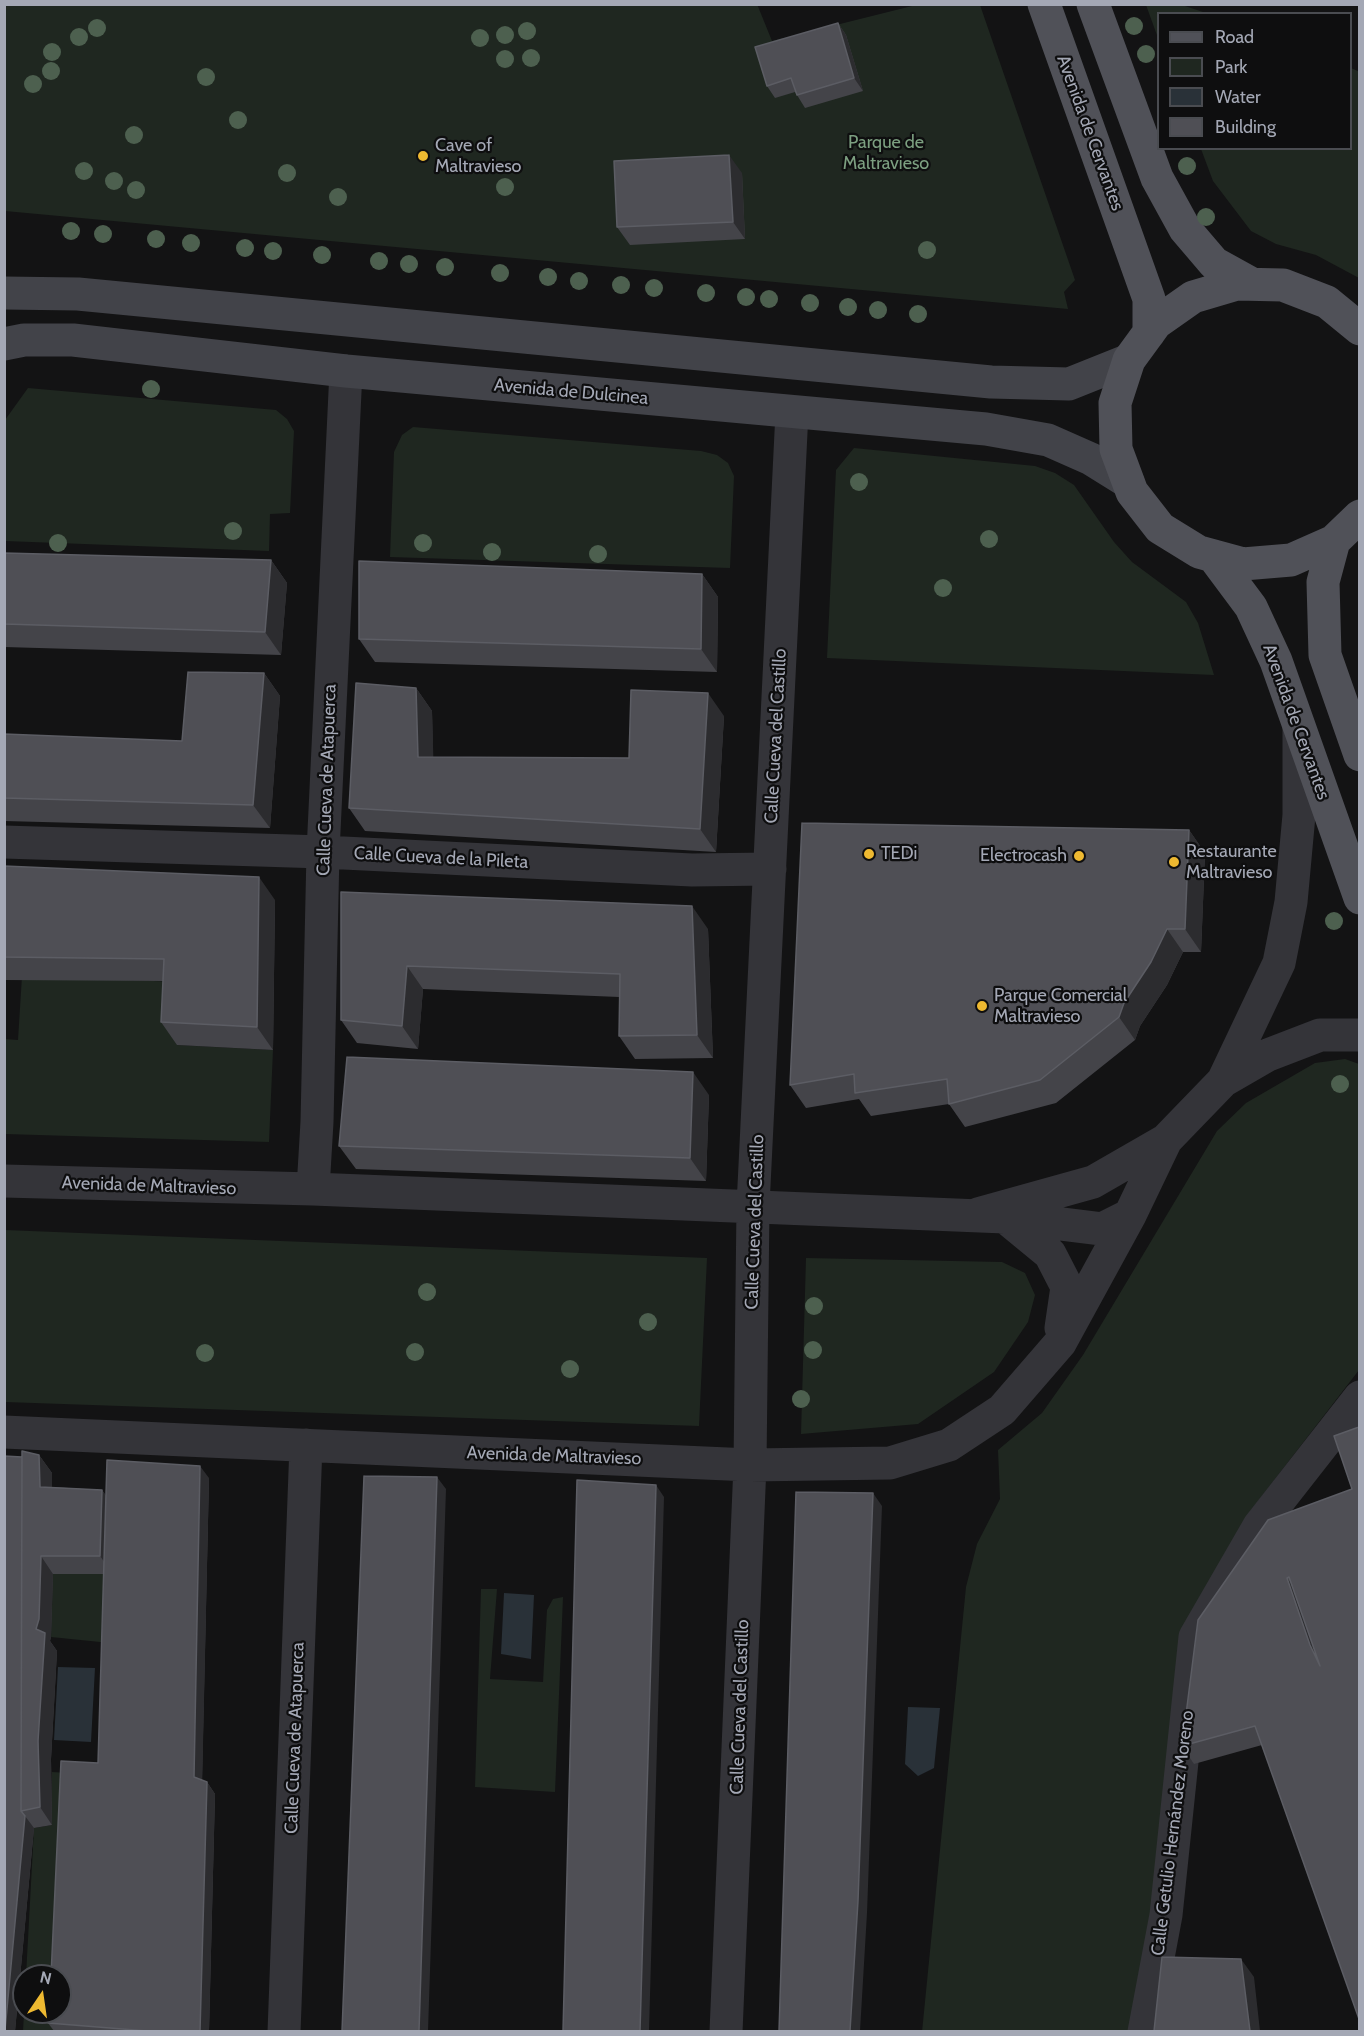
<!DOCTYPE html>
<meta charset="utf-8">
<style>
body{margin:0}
#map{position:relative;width:1364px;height:2036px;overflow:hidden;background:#131314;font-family:Cabin,sans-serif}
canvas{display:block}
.frame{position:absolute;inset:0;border:6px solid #a4a8b5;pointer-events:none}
.legend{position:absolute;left:1157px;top:12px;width:195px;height:138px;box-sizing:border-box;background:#0e0e0f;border:2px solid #4a4c51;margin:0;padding:8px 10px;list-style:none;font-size:18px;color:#a4a8b5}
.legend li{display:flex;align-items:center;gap:12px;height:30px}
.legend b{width:30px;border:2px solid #4a4c51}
.north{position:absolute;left:12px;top:1964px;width:60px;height:60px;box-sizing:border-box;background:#0e0e0f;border:2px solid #4a4c51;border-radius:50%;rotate:13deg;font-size:16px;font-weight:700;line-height:24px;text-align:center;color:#a4a8b5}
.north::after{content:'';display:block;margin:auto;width:21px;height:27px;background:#eeb931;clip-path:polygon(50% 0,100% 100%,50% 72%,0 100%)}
</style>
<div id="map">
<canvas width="1364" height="2036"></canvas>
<div class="frame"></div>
<ul class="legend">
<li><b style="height:8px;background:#505158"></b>Road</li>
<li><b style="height:16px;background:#1f2720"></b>Park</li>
<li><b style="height:16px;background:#293138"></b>Water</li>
<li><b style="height:16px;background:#4f4f55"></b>Building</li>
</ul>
<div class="north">N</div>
</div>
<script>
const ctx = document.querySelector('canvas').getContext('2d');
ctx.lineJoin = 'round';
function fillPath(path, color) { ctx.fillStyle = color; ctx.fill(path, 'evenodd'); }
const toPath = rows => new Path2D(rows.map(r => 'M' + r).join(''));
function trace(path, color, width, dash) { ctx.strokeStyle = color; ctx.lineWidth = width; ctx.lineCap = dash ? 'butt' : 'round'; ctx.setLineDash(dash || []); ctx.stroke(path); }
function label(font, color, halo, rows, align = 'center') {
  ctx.font = font + ' Cabin,sans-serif'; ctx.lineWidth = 4.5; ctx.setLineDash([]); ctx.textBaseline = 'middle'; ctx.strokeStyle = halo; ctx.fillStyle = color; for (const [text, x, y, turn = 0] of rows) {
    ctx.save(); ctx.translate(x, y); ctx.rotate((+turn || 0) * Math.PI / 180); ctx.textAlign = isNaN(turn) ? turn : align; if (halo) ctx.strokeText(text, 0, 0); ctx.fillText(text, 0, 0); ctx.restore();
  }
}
fillPath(toPath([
 [757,4,772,41,916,5,980,5,1075,280,1064,292,1068,309,5,211,4,5],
 [1146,5,1182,5,1206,13,1158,14,1158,38],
 [1351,68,1360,72,1359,278,1316,255,1276,244,1251,231,1213,181,1201,149,1350,148],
 [28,388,276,410,287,419,294,431,290,513,270,514,269,551,5,541,5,420],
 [413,427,701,451,717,455,728,463,734,476,730,568,390,557,394,452,402,435],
 [854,448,1035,466,1055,473,1074,485,1114,542,1132,562,1186,602,1198,623,1214,675,827,658,836,470],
 [22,976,180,982,177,1045,273,1050,269,1142,5,1134,4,1039,18,1040],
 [1345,1059,1359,1064,1359,1370,1248,1514,1145,1963,1132,2031,922,2032,966,1587,977,1544,1000,1499,998,1450,1042,1413,1083,1355,1217,1131,1246,1103,1315,1063],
 [5,1230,707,1258,699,1426,5,1402],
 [806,1258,1002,1262,1025,1273,1035,1295,1028,1322,994,1372,918,1424,801,1434],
 [53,1574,113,1574,110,1643,51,1637],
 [481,1589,497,1589,490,1679,543,1682,547,1610,553,1599,563,1597,555,1792,475,1787],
 [52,1772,70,1773,60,1976,26,1976,34,1828,52,1825],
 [24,2012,58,2012,57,2031,23,2032]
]), '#1f2720');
fillPath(toPath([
 [504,1593,534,1595,531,1659,501,1654],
 [58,1667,95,1668,91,1742,54,1740],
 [908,1707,940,1708,934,1768,918,1776,905,1764]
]), '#293138');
trace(toPath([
 [4,842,323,852,692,870,770,869],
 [1223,1081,1268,1055,1320,1035,1360,1035],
 [4,1181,313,1189,1005,1217,1050,1254,1067,1287,1061,1328],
 [313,1189,317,1122,323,852,346,371],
 [978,1214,1093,1182,1166,1140,1223,1081,1279,963,1291,902,1299,815,1299,727],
 [1005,1217,1102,1229,1130,1215],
 [4,1432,750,1465,890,1463,949,1445,1002,1410,1060,1343,1130,1215,1166,1140],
 [284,2032,306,1445],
 [726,2032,750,1465,753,1206,792,412],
 [1144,2032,1166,1915,1195,1637,1259,1526,1360,1397]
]), '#343439', 33);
trace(toPath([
 [4,293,78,294,991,382,1069,384,1129,360],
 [4,344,24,340,73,340,346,371,986,429,1048,440,1091,459,1128,482]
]), '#424349', 33);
trace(toPath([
 [1044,4,1149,299,1149,333],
 [1093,4,1157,178,1185,229,1214,263,1252,284],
 [1360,329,1327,302,1283,285,1237,284,1193,297,1156,323,1129,360,1115,403,1116,449,1132,492,1160,528,1199,552,1243,564,1291,560,1334,541,1360,516],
 [1334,541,1323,582,1325,655,1360,755],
 [1213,556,1251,607,1276,661,1360,898]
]), '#505158', 33);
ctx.fillStyle = '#4d604f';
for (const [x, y] of [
 [1134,26],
 [97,28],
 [527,31],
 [505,35],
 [79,37],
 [480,38],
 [52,52],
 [1146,54],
 [531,58],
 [505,59],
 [51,71],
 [206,77],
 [33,84],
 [238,120],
 [134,135],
 [1187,166],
 [84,171],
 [287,173],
 [114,181],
 [505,187],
 [136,190],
 [338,197],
 [1206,217],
 [71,231],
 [103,234],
 [156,239],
 [191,243],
 [245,248],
 [927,250],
 [273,251],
 [322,255],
 [379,261],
 [409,264],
 [445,267],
 [500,273],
 [548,277],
 [579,281],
 [621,285],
 [654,288],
 [706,293],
 [746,297],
 [769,299],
 [810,303],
 [848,307],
 [878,310],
 [918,314],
 [151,389],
 [859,482],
 [233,531],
 [989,539],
 [58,543],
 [423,543],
 [492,552],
 [598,554],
 [943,588],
 [1334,921],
 [1340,1084],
 [427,1292],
 [814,1306],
 [648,1322],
 [813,1350],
 [415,1352],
 [205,1353],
 [570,1369],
 [801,1399]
]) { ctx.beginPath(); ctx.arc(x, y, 9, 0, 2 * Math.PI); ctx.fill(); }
fillPath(toPath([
 [838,23,846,35,863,91,805,108,797,95,795,92,775,98,767,86],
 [742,173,745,239,630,245,617,227],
 [4,553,271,560,287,583,281,655,4,647],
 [702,574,718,597,717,672,375,662,359,639],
 [264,673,280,696,270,828,4,821,4,734,182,741],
 [416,688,432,711,433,757,629,758,724,716,716,852,365,831,349,808],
 [1189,830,1205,853,1201,952,1183,952,1167,985,1140,1026,1135,1040,1056,1103,965,1127,949,1104,871,1116,859,1099,806,1108,790,1085],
 [4,866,275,900,273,1050,177,1045,161,1022,163,981,4,980],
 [341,892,708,929,713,1058,635,1059,619,1036,619,997,423,989,418,1049,357,1043,341,1020],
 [709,1095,706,1181,356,1169,339,1146],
 [1359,1427,1359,2019,1262,1745,1194,1764,1182,1746,1268,1520,1352,1489],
 [39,1455,52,1473,52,1487,102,1490,106,1496,209,1478,202,1780,207,1782,215,1794,209,2031,54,2031,48,2023,98,1763,104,1574,53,1574,51,1637,50,1641,57,1651,51,1759,52,1825,34,1828,15,2031,4,2031,4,1456,22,1457]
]), '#444449');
fillPath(toPath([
 [838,23,846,35,863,91,854,78],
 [729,155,742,173,745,239,733,222],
 [271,560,287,583,281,655,265,632],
 [702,574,718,597,717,672,701,649],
 [264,673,280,696,270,828,253,805],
 [416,688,432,711,434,780,418,757],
 [708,693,724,716,716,852,700,829],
 [1189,830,1205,853,1201,952,1185,929],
 [259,877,275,900,273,1050,257,1027],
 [692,906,708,929,713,1058,697,1035],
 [1167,929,1183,952,1167,985,1140,1026,1135,1040,1119,1017,1124,1003],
 [407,966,423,989,418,1049,402,1026],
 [693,1072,709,1095,706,1181,690,1158],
 [39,1455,52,1473,52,1504,40,1487],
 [200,1466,209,1478,202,1789,194,1777],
 [437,1477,446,1489,428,2031,419,2031],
 [656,1485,664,1497,649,2031,640,2031],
 [102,1490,114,1507,113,1574,100,1556],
 [873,1493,882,1506,867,1913,860,2031,850,2031],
 [41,1556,53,1574,51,1637,50,1641,57,1651,51,1759,52,1825,40,1807,36,1629],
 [1287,1578,1300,1595,1320,1666,1310,1645],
 [207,1782,215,1794,209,2031,200,2031],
 [25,1816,34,1828,15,2031,6,2031,5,2030],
 [1241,1959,1254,1977,1260,2031,1250,2031]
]), '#2c2c2f');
const building = toPath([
 [838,23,854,78,797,95,791,78,767,86,755,47,838,23],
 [729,155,733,222,617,227,614,161,729,155],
 [4,553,271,560,265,632,4,624,4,553],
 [359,561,702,574,701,649,359,639,359,561],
 [188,672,264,673,253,805,4,798,4,734,182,741,188,672],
 [356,683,416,688,418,757,629,758,631,690,708,693,700,829,349,808,356,683],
 [802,823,1189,830,1185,929,1167,929,1151,962,1124,1003,1119,1017,1040,1080,949,1104,947,1079,855,1093,854,1074,790,1085,802,823],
 [4,866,259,877,257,1027,161,1022,164,959,4,957,4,866],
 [341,892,692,906,697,1035,619,1036,620,974,407,966,402,1026,341,1020,341,892],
 [347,1057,693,1072,690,1158,339,1146,347,1057],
 [1359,1427,1359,2019,1255,1726,1182,1746,1198,1620,1268,1520,1352,1489,1334,1436,1359,1427],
 [1289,1577,1320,1666,1310,1645,1287,1578,1289,1577],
 [22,1451,39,1455,40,1487,102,1490,100,1556,41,1556,39,1619,36,1629,45,1633,38,1741,40,1807,21,1811,22,1451],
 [4,1456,22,1457,21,1811,25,1816,5,2030,4,2030,4,1456],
 [107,1460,200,1466,194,1777,207,1782,200,2031,147,2031,48,2023,49,2012,60,2012,60,1976,51,1976,61,1761,98,1763,107,1460],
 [364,1476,437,1477,419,2031,342,2031,364,1476],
 [577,1480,656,1485,640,2031,563,2031,577,1480],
 [796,1492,873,1493,858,1901,850,2031,779,2031,796,1492],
 [1162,1957,1241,1959,1250,2031,1154,2031,1162,1957]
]);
fillPath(building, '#4f4f55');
trace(building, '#5c5d64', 1.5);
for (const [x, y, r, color] of [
 [423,156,6,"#eeb931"],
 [869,854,6,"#eeb931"],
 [1079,856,6,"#eeb931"],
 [1174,862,6,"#eeb931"],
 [982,1006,6,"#eeb931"]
]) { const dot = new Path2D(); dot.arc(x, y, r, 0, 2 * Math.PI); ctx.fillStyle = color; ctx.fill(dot); trace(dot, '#0e0e0f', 2); }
label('18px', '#a4a8b5', '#0e0e0f', [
 ["Avenida de Cervantes",1090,133,70],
 ["Avenida de Dulcinea",571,392,5],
 ["Avenida de Cervantes",1296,722,70],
 ["Calle Cueva del Castillo",776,736,-87],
 ["Calle Cueva de Atapuerca",327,780,-88],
 ["Calle Cueva de la Pileta",441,858,3],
 ["Avenida de Maltravieso",149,1186,2],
 ["Calle Cueva del Castillo",755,1222,-88],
 ["Avenida de Maltravieso",554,1456,2],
 ["Calle Cueva del Castillo",740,1707,-88],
 ["Calle Cueva de Atapuerca",295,1738,-88],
 ["Calle Getulio Hernández Moreno",1173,1833,-83]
]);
label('18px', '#7c9f80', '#0e0e0f', [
 ["Parque de",886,143],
 ["Maltravieso",886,164]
]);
label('18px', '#a4a8b5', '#0e0e0f', [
 ["Cave of",435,146],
 ["Maltravieso",435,167],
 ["Restaurante",1186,852],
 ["Maltravieso",1186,873],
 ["TEDi",881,854],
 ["Electrocash",1067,856,"right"],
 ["Parque Comercial",994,996],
 ["Maltravieso",994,1017]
], 'left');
</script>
